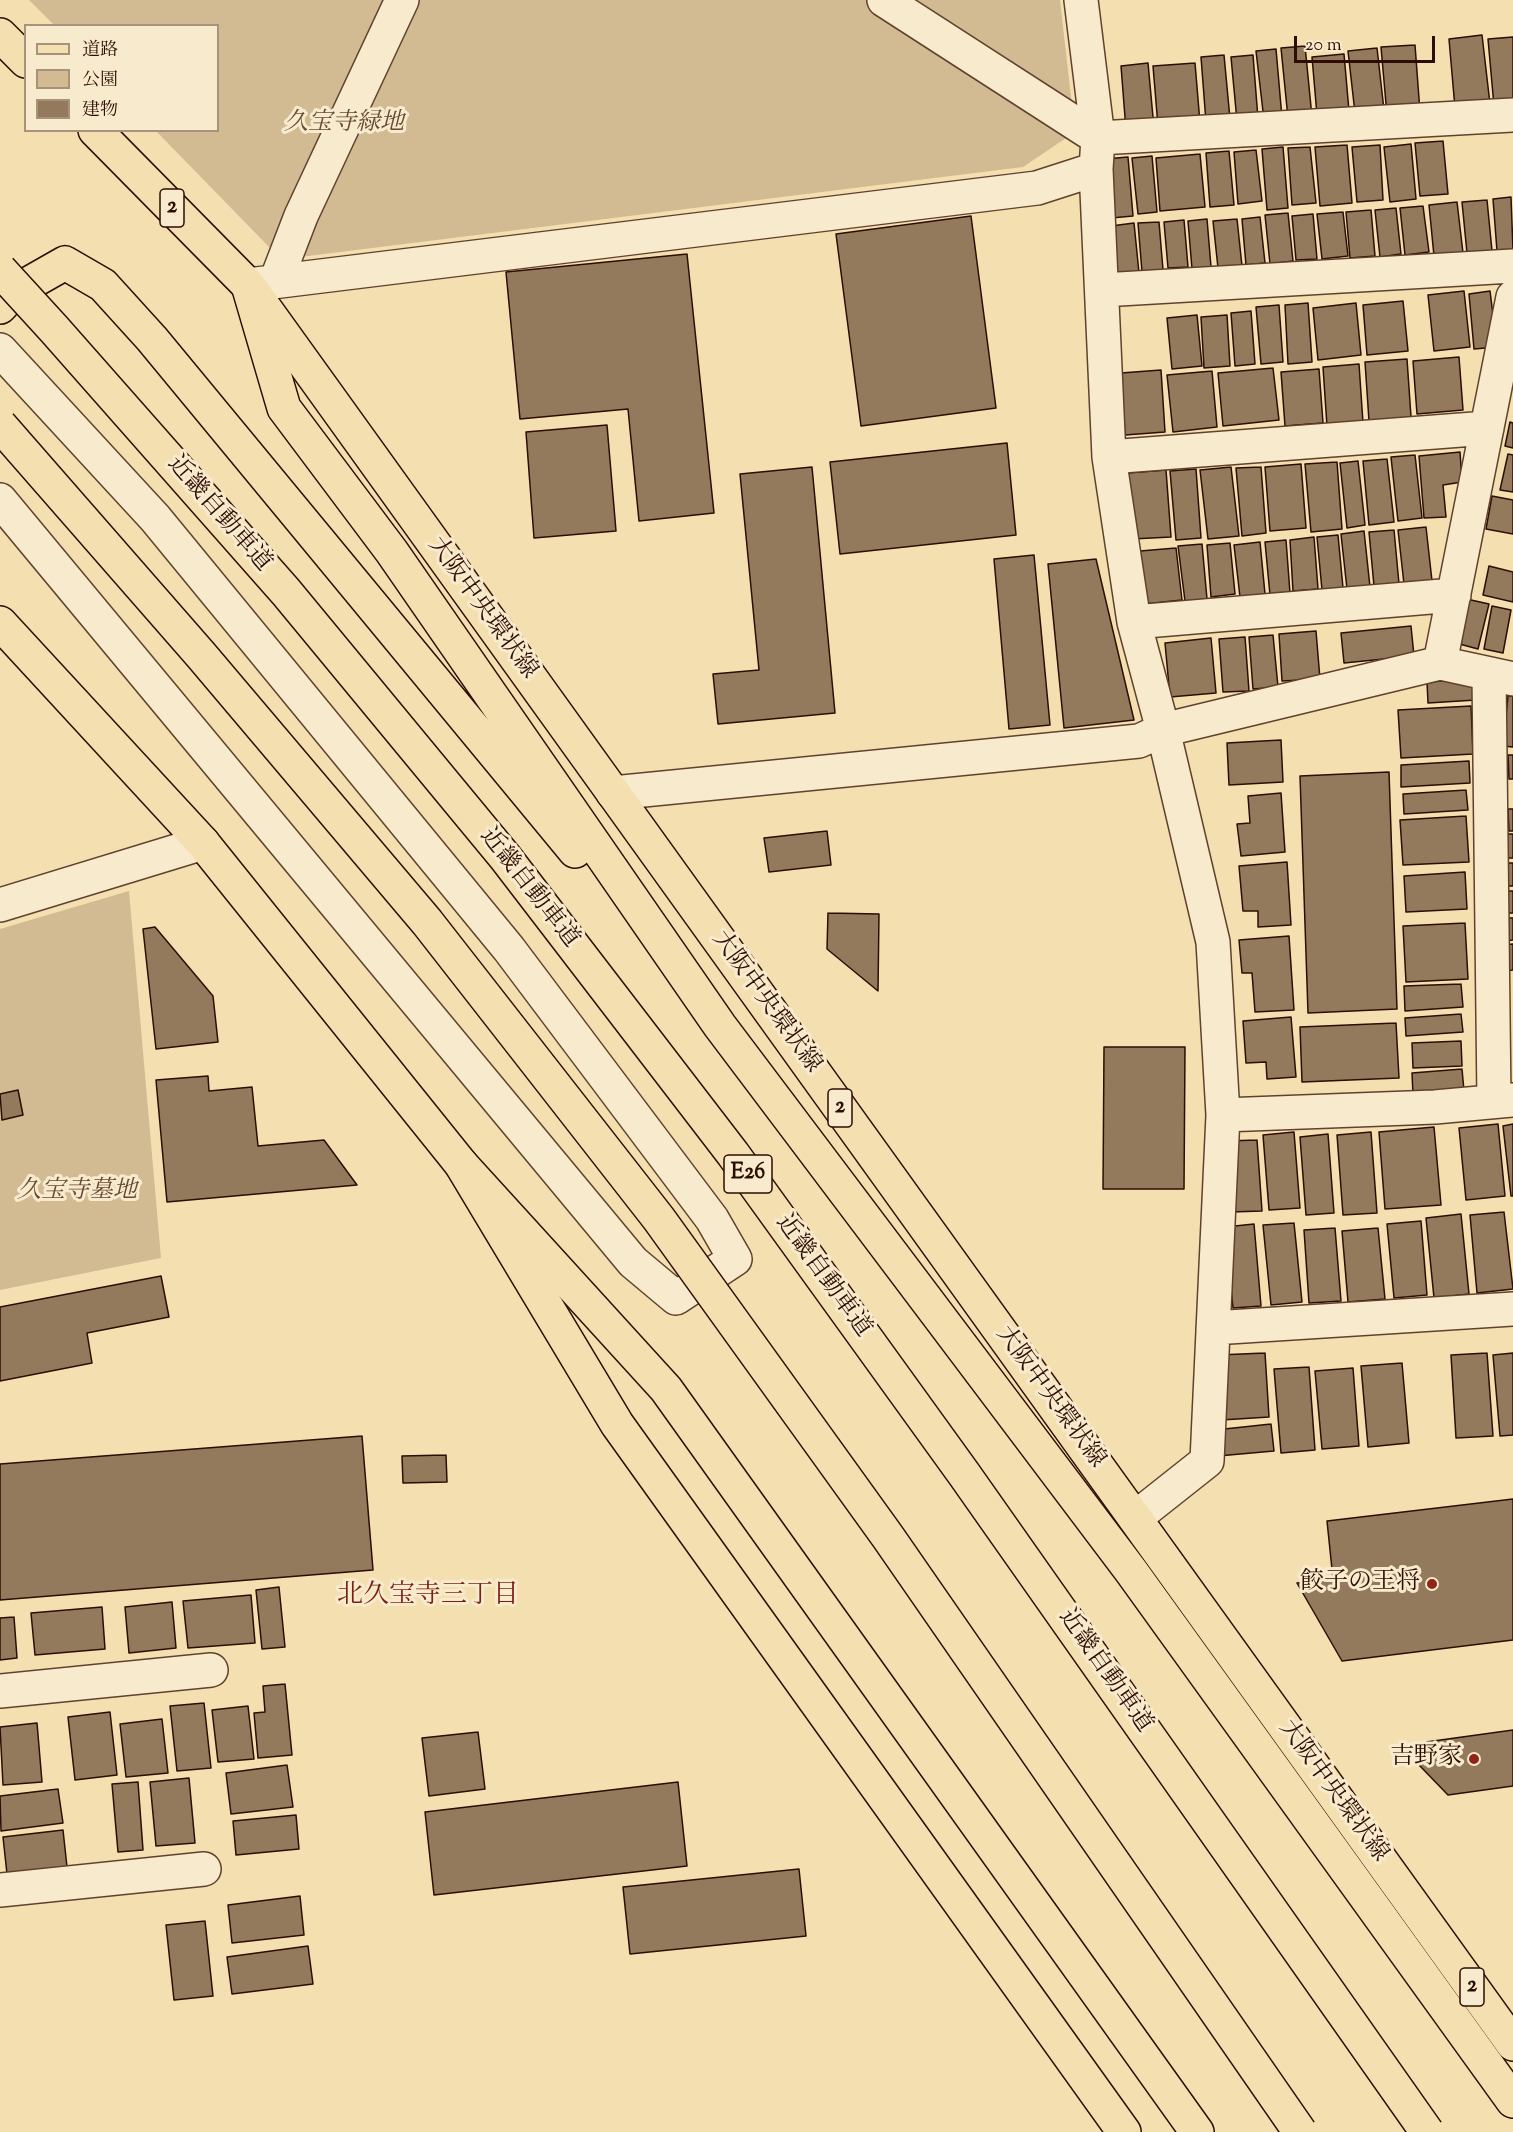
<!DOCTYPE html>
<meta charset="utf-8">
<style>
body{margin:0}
#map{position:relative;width:1513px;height:2132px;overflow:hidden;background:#f4dfb1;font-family:"Sorts Mill Goudy","Noto Serif JP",serif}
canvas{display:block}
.legend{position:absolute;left:24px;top:24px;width:195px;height:108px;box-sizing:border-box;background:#f8eacc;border:2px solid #a7927b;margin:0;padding:8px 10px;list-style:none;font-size:18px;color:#2d0d02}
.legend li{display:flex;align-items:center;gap:12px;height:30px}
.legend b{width:30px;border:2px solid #a7927b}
.scale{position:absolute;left:1294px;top:36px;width:141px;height:27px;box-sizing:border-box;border:3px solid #2d0d02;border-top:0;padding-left:8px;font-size:18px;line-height:21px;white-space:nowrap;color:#2d0d02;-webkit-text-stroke:4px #f8eacc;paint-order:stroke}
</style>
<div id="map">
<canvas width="1513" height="2132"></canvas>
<ul class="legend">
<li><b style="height:8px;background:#f4dfb1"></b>道路</li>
<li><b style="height:16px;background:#d2bb93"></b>公園</li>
<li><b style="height:16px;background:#947a5d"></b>建物</li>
</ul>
<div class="scale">20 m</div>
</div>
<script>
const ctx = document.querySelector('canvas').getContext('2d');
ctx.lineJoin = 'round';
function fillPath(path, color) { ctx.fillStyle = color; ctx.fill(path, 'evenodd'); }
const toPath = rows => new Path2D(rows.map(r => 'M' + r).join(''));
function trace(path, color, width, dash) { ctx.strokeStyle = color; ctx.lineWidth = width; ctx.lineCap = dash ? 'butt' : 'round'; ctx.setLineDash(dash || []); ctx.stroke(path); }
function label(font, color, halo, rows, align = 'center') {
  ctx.font = font + ' "Sorts Mill Goudy","Noto Serif JP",serif'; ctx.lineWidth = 6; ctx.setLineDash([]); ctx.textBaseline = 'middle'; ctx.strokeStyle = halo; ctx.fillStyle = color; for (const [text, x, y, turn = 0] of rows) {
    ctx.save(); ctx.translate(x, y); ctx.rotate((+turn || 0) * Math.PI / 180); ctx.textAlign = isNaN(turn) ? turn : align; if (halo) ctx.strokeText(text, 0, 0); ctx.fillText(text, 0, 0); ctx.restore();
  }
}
fillPath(toPath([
 [29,0,1060,0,1075,132,1023,167,300,257,271,249,156,131,218,130,218,26,54,25],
 [129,891,161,1258,0,1290,0,929]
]), '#d2bb93');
const building = toPath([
 [1482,35,1490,104,1455,108,1449,39,1482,35],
 [1513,37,1513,104,1494,106,1488,39,1513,37],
 [1415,45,1420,112,1387,115,1381,47,1415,45],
 [1305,46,1312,117,1288,118,1281,48,1305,46],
 [1377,48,1384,110,1355,113,1348,51,1377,48],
 [1276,49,1282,118,1264,120,1256,51,1276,49],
 [1344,54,1349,111,1317,115,1312,57,1344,54],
 [1224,55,1230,119,1206,122,1201,57,1224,55],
 [1253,55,1258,119,1237,121,1231,57,1253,55],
 [1148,63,1154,128,1126,130,1121,66,1148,63],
 [1195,63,1200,123,1158,126,1153,66,1195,63],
 [1443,141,1448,194,1420,196,1415,143,1443,141],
 [1411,144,1416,199,1390,202,1384,147,1411,144],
 [1347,145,1352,203,1320,206,1315,147,1347,145],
 [1380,145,1383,200,1357,202,1352,147,1380,145],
 [1283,147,1288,208,1267,210,1262,149,1283,147],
 [1310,147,1316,203,1292,205,1288,148,1310,147],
 [1256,150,1262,201,1238,204,1234,152,1256,150],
 [1229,151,1234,205,1210,207,1206,153,1229,151],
 [1200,154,1205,207,1160,211,1156,158,1200,154],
 [1152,156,1157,212,1138,214,1132,158,1152,156],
 [1128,157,1133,216,1111,218,1105,159,1128,157],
 [1511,197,1513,250,1497,251,1493,199,1511,197],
 [1487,200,1492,251,1467,253,1462,202,1487,200],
 [1457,202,1463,253,1434,256,1429,205,1457,202],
 [1423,206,1429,252,1405,255,1400,208,1423,206],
 [1396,208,1401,254,1380,257,1375,210,1396,208],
 [1371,210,1375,256,1350,258,1346,212,1371,210],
 [1343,212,1348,256,1322,259,1317,214,1343,212],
 [1288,213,1293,261,1270,264,1265,215,1288,213],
 [1313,214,1317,259,1296,260,1292,216,1313,214],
 [971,216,996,408,861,426,836,234,971,216],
 [1260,217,1265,263,1246,265,1242,219,1260,217],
 [1207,219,1211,267,1192,269,1188,221,1207,219],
 [1237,219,1242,266,1218,268,1213,221,1237,219],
 [1184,220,1188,267,1168,268,1164,222,1184,220],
 [1159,222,1163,270,1142,272,1138,223,1159,222],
 [1134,223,1139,273,1116,275,1111,226,1134,223],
 [687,254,714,513,639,521,628,409,520,419,506,272,687,254],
 [1464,291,1470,347,1434,351,1428,295,1464,291],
 [1490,291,1497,347,1474,349,1469,294,1490,291],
 [1403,301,1408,351,1367,355,1363,305,1403,301],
 [1308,303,1312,362,1288,364,1285,305,1308,303],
 [1356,303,1361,355,1318,360,1313,308,1356,303],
 [1279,305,1283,362,1261,364,1256,307,1279,305],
 [1251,311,1255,364,1235,366,1231,313,1251,311],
 [1197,315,1202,366,1172,369,1167,318,1197,315],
 [1227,315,1230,366,1204,368,1201,317,1227,315],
 [1459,357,1463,410,1417,414,1413,361,1459,357],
 [1407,359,1411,417,1369,421,1365,362,1407,359],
 [1359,364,1363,423,1327,426,1323,367,1359,364],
 [1273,368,1279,420,1223,426,1218,373,1273,368],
 [1319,369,1323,423,1285,426,1281,372,1319,369],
 [1161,370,1165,432,1125,435,1121,373,1161,370],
 [1212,371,1217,427,1173,432,1167,375,1212,371],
 [1510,422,1513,423,1513,448,1505,446,1510,422],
 [607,425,616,531,534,538,526,432,607,425],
 [1007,443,1016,535,840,554,830,462,1007,443],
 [1460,452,1462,482,1443,485,1446,517,1424,518,1419,456,1460,452],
 [1508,454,1513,455,1513,492,1500,490,1508,454],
 [1415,455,1422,518,1398,521,1391,457,1415,455],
 [1387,459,1394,522,1369,525,1363,461,1387,459],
 [1358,461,1365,525,1347,528,1340,463,1358,461],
 [1337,462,1342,529,1311,532,1305,464,1337,462],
 [1301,464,1306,528,1270,531,1265,467,1301,464],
 [812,467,835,713,718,724,713,674,759,670,740,474,812,467],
 [1231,467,1239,536,1208,539,1200,470,1231,467],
 [1261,467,1266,533,1242,536,1236,468,1261,467],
 [1196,469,1201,538,1176,540,1170,471,1196,469],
 [1166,470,1171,537,1132,539,1127,473,1166,470],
 [1492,496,1513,500,1513,534,1486,529,1492,496],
 [1426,527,1432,581,1404,584,1398,530,1426,527],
 [1394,530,1399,584,1374,586,1369,532,1394,530],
 [1364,531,1370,587,1347,589,1341,534,1364,531],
 [1338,535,1343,588,1322,590,1317,537,1338,535],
 [1314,537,1318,589,1293,591,1290,540,1314,537],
 [1286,540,1290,593,1270,595,1265,542,1286,540],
 [1260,542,1265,594,1240,597,1234,545,1260,542],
 [1230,543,1235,594,1211,597,1207,545,1230,543],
 [1202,544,1207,599,1185,601,1178,546,1202,544],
 [1176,548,1182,600,1145,604,1140,551,1176,548],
 [1034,555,1050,725,1009,729,994,559,1034,555],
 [1096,559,1134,720,1064,728,1048,564,1096,559],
 [1489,566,1513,572,1513,602,1483,595,1489,566],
 [1462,598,1489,604,1478,649,1452,642,1462,598],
 [1492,606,1511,610,1503,653,1484,649,1492,606],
 [1411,626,1414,656,1344,663,1341,633,1411,626],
 [1316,631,1320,679,1282,681,1279,634,1316,631],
 [1273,635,1278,687,1253,689,1249,637,1273,635],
 [1245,637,1249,691,1223,692,1219,639,1245,637],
 [1211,638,1216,693,1170,697,1165,643,1211,638],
 [1474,679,1476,700,1428,703,1427,682,1474,679],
 [1508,696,1513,696,1513,747,1503,746,1508,696],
 [1471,706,1473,754,1401,758,1398,710,1471,706],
 [1281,740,1283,782,1229,785,1227,743,1281,740],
 [1508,755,1513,755,1513,779,1509,779,1508,755],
 [1469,761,1470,783,1401,787,1401,765,1469,761],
 [1389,772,1397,1009,1308,1013,1300,776,1389,772],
 [1466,790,1468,810,1404,814,1403,794,1466,790],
 [1281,793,1285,852,1241,856,1237,824,1250,823,1248,796,1281,793],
 [1508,809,1513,809,1513,831,1509,831,1508,809],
 [1466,816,1469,862,1403,865,1400,820,1466,816],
 [827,831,831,865,769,872,764,838,827,831],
 [1504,834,1513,834,1513,858,1504,858,1504,834],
 [1287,862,1291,925,1258,927,1258,911,1243,911,1239,866,1287,862],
 [1505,863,1513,863,1513,886,1505,886,1505,863],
 [1465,872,1467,909,1406,912,1404,876,1465,872],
 [1505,891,1513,891,1513,913,1505,913,1505,891],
 [828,913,879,914,878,991,827,949,828,913],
 [1503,918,1513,918,1513,940,1503,941,1503,918],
 [1465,923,1468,979,1406,982,1403,926,1465,923],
 [155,927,213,996,218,1042,156,1049,143,929,155,927],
 [1289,936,1294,1010,1255,1012,1252,973,1242,973,1239,940,1289,936],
 [1513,944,1513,970,1504,971,1504,945,1513,944],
 [1461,984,1463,1007,1405,1011,1404,986,1461,984],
 [1461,1014,1463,1032,1406,1036,1405,1018,1461,1014],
 [1291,1017,1296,1077,1267,1079,1266,1062,1246,1063,1243,1021,1291,1017],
 [1396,1023,1399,1078,1302,1082,1300,1027,1396,1023],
 [1461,1041,1462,1066,1413,1068,1412,1043,1461,1041],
 [1104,1047,1185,1047,1184,1189,1103,1189,1104,1047],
 [1462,1069,1464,1091,1413,1095,1412,1073,1462,1069],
 [208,1076,209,1091,252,1087,258,1146,324,1140,357,1185,167,1202,156,1080,208,1076],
 [18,1090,23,1115,2,1120,0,1094,18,1090],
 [1498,1124,1505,1196,1466,1200,1459,1128,1498,1124],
 [1513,1124,1513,1196,1511,1196,1503,1126,1513,1124],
 [1434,1127,1441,1205,1385,1209,1379,1132,1434,1127],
 [1294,1132,1300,1208,1269,1210,1263,1135,1294,1132],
 [1371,1132,1377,1213,1343,1215,1337,1135,1371,1132],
 [1328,1134,1334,1213,1306,1215,1300,1137,1328,1134],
 [1257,1140,1262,1211,1230,1212,1227,1141,1257,1140],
 [1504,1212,1513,1289,1477,1293,1470,1215,1504,1212],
 [1461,1214,1469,1294,1434,1298,1426,1218,1461,1214],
 [1421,1221,1427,1295,1394,1298,1387,1224,1421,1221],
 [1294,1223,1302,1302,1271,1305,1263,1225,1294,1223],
 [1254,1224,1261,1306,1233,1308,1225,1227,1254,1224],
 [1335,1228,1341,1301,1309,1303,1304,1230,1335,1228],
 [1378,1228,1385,1299,1348,1302,1342,1231,1378,1228],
 [161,1276,169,1317,87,1333,92,1363,0,1381,0,1307,161,1276],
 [1265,1353,1269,1417,1221,1420,1218,1355,1265,1353],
 [1487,1353,1493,1436,1456,1438,1451,1355,1487,1353],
 [1513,1353,1513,1435,1500,1436,1493,1355,1513,1353],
 [1402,1363,1409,1443,1368,1447,1361,1366,1402,1363],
 [1309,1367,1315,1450,1281,1453,1274,1369,1309,1367],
 [1353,1368,1359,1446,1322,1449,1315,1371,1353,1368],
 [1271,1424,1274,1451,1218,1456,1215,1430,1271,1424],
 [362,1436,373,1570,0,1600,0,1464,362,1436],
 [446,1455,447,1482,403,1483,402,1456,446,1455],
 [1513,1499,1513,1640,1342,1661,1297,1583,1333,1579,1327,1521,1513,1499],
 [279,1587,285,1647,262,1649,256,1590,279,1587],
 [251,1595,255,1643,188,1648,183,1601,251,1595],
 [172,1602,176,1648,129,1653,125,1607,172,1602],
 [102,1607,105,1649,35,1655,31,1613,102,1607],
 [14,1617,17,1658,0,1660,0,1618,14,1617],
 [285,1684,292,1755,258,1758,254,1713,265,1712,263,1686,285,1684],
 [204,1703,211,1768,177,1771,170,1706,204,1703],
 [248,1706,254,1759,218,1762,212,1710,248,1706],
 [110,1712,117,1775,75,1780,68,1717,110,1712],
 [162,1719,168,1773,126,1777,120,1724,162,1719],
 [37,1723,42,1782,3,1785,0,1727,37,1723],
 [1513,1730,1513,1786,1448,1795,1419,1765,1426,1742,1513,1730],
 [478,1732,485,1789,429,1796,422,1738,478,1732],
 [287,1765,293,1807,231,1814,226,1773,287,1765],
 [189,1778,195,1843,156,1846,150,1782,189,1778],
 [138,1782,143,1850,118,1852,112,1784,138,1782],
 [678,1782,687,1866,434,1895,425,1812,678,1782],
 [58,1789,63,1823,1,1831,0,1796,58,1789],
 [296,1815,299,1849,236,1855,233,1821,296,1815],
 [63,1830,67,1867,7,1874,3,1837,63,1830],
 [799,1869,806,1936,630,1954,623,1887,799,1869],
 [300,1896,304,1935,232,1943,228,1905,300,1896],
 [205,1921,213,1996,174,2000,166,1925,205,1921],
 [308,1946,313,1984,232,1994,227,1957,308,1946]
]);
fillPath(building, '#947a5d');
trace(building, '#2d0d02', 1.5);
const minor = toPath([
 [884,0,1098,138,1513,115],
 [1081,0,1098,138,1096,169,1109,457,1134,622,1163,730,1213,942,1223,1115],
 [276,281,301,216,402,0],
 [248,285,1037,188,1096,169],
 [1102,290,1513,266],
 [0,350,155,518,509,949,712,1219,735,1259,676,1298,633,1262,0,500],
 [1109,457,1487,428],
 [1134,622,1454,595],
 [1440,663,1513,297],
 [1489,674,1494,1101],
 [613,793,1139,741,1163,730,1440,663,1513,679],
 [0,905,203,843],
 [1213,1328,1513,1309],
 [1135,1518,1207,1461,1223,1115,1435,1107,1513,1100],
 [0,1691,211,1670],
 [0,1890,204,1869]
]);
const major = toPath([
 [0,35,26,61],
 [95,130,248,285,1513,2044],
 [0,623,203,843,461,1164,617,1424,1124,2132]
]);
const highway = toPath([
 [248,285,284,408,392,552,720,1026,1131,1571,1513,2101],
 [0,307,14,292,65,263,103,285,152,339,575,851],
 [461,1164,666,1389,1197,2132]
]);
trace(minor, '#5f422e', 36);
trace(major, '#2d0d02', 36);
trace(highway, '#2d0d02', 36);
trace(minor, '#f8eacc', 33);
trace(major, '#f4dfb1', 33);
trace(highway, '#f4dfb1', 33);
const highwayBridge = toPath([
 [0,270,54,329,286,592,505,857,733,1154,964,1474,1427,2132],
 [0,425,201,655,427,922,659,1219,888,1537,1300,2132]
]);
trace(highwayBridge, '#2d0d02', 36, []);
trace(highwayBridge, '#f4dfb1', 33);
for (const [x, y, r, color] of [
 [1432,1584,6,"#8f2418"],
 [1474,1759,6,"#8f2418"]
]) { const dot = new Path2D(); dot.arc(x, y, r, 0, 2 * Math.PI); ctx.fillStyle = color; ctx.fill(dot); trace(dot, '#f8eacc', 2); }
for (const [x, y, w] of [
 [172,208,24],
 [840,1108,24],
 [748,1174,48],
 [1472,1987,24]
]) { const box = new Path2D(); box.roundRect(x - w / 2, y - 19, w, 38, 4.5); ctx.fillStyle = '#f8eacc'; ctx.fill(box); trace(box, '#2d0d02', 1.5); }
label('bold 22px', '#2d0d02', null, [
 ["2",172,208],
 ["2",840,1108],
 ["E26",748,1174],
 ["2",1472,1987]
]);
label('italic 24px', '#674a35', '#f8eacc', [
 ["久宝寺緑地",344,125],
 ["久宝寺墓地",77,1193]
]);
label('24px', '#2d0d02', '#f8eacc', [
 ["近畿自動車道",218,515,49],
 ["大阪中央環状線",481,609,54],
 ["近畿自動車道",528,889,52],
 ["大阪中央環状線",765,1003,54],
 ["近畿自動車道",822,1277,54],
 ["大阪中央環状線",1049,1398,54],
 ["近畿自動車道",1104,1672,55],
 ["大阪中央環状線",1332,1792,54]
]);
label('24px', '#2d0d02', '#f8eacc', [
 ["餃子の王将",1420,1584],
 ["吉野家",1462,1759]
], 'right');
label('26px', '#7a1f14', '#f8eacc', [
 ["北久宝寺三丁目",428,1598]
]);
</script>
